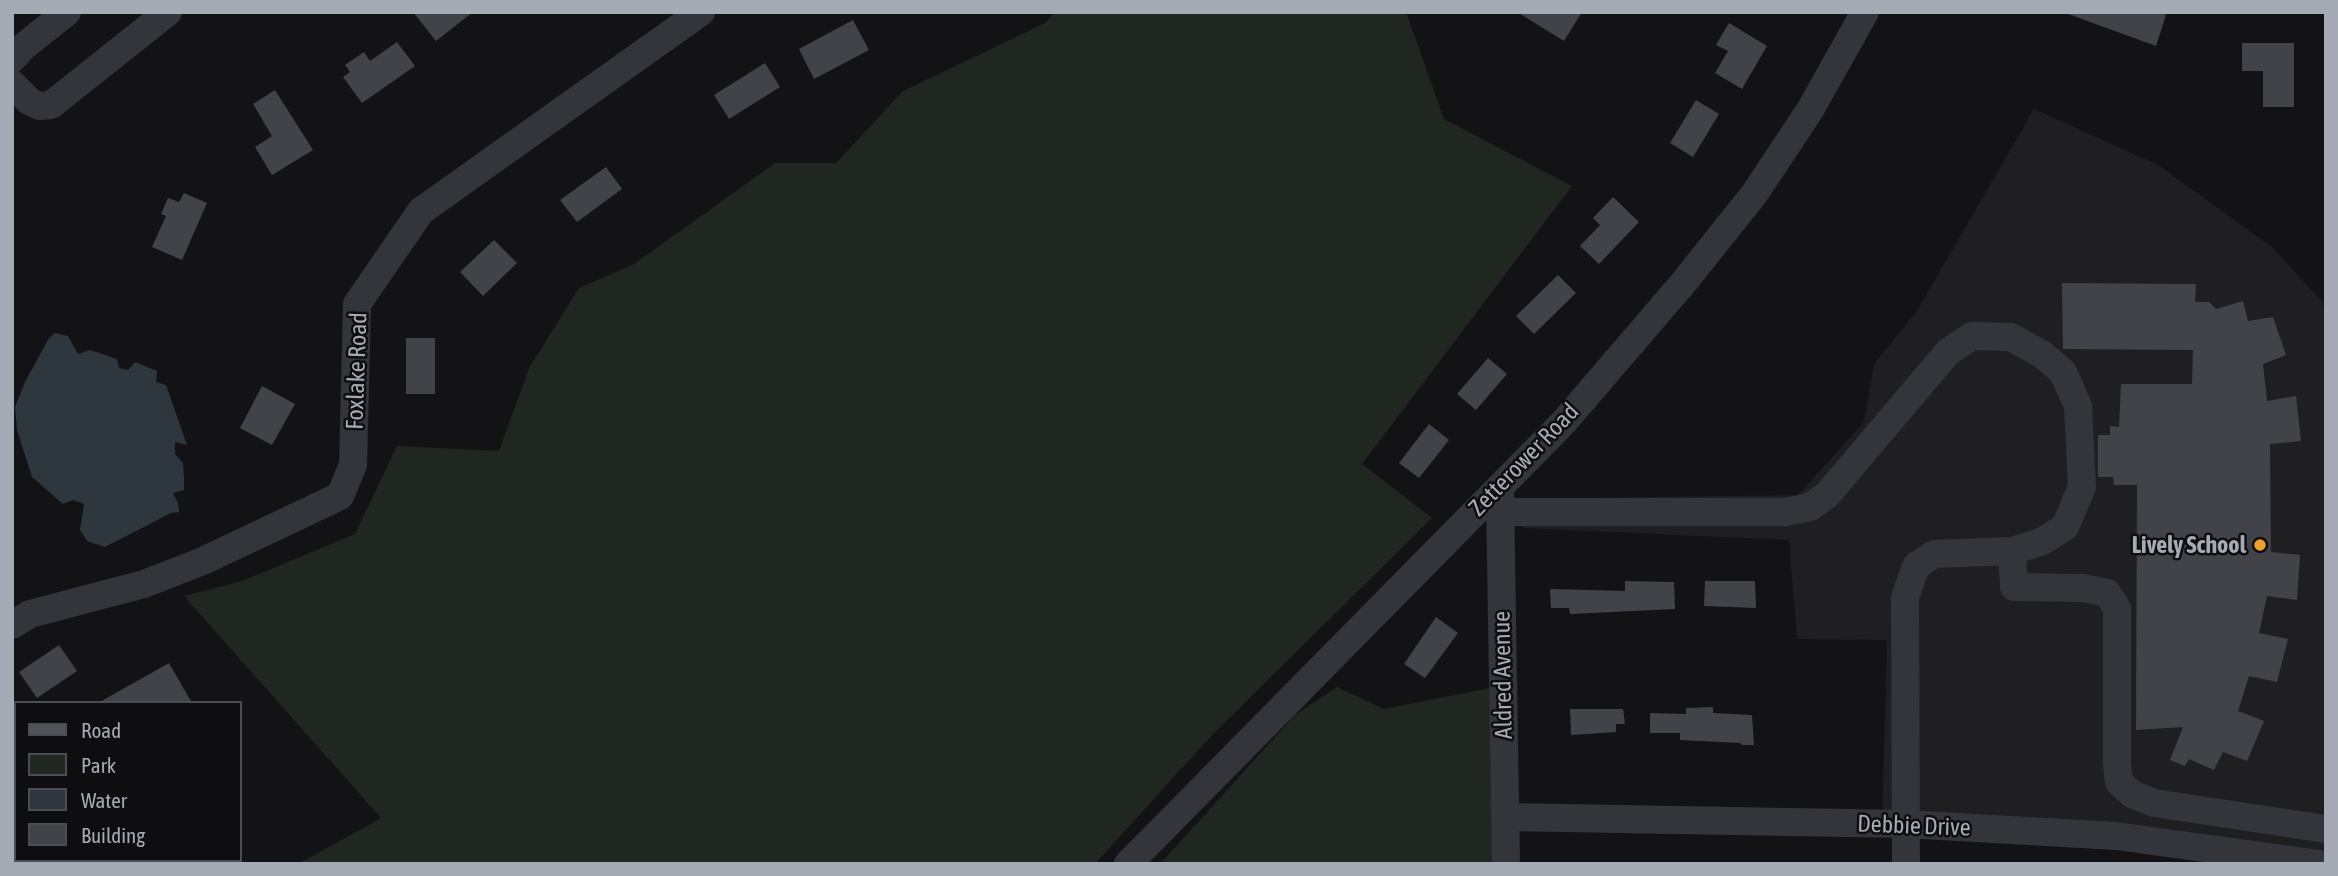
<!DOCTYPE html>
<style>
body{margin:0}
#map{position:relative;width:2338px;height:876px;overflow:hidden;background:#131315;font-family:"Asap Condensed",sans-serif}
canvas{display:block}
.frame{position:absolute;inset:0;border:14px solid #a5abb5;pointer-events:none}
.legend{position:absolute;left:14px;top:701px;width:228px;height:161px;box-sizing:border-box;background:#0e0e10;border:2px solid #4a4d52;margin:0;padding:9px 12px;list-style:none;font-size:21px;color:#a5abb5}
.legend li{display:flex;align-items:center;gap:14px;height:35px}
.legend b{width:35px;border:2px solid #4a4d52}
</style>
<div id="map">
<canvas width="2338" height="876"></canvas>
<div class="frame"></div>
<ul class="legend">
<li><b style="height:9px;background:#505358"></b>Road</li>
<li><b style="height:19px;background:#1f2720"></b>Park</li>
<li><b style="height:19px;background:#2d373d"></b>Water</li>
<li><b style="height:19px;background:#424348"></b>Building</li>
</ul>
</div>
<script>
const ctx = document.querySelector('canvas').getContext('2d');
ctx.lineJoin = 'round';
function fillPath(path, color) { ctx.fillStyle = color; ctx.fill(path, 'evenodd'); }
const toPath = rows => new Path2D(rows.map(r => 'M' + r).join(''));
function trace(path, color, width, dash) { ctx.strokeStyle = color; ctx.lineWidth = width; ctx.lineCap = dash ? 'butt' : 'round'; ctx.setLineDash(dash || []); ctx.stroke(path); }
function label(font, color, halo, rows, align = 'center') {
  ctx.font = font + ' "Asap Condensed",sans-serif'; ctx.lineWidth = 5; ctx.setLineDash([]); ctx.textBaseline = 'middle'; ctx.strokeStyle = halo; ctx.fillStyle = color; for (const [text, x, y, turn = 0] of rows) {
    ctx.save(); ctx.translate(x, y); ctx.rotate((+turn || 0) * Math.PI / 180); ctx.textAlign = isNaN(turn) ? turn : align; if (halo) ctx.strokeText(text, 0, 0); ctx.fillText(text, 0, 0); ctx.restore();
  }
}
fillPath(toPath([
 [2034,109,2158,165,2272,247,2322,301,2326,315,2326,854,1882,823,1887,640,1797,639,1789,540,1523,528,1522,499,1798,495,1864,422,1874,364,1917,311]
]), '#1f1f22');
fillPath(toPath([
 [1055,12,1406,12,1444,119,1572,186,1362,464,1432,518,1211,736,1095,864,298,864,381,818,184,596,242,581,355,534,397,446,499,451,529,368,579,288,634,264,775,163,836,163,903,91,1045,23],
 [1337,687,1384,709,1495,687,1495,864,1160,864,1295,715]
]), '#1f2720');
fillPath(toPath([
 [55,333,68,336,78,354,90,350,117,359,119,368,128,370,135,362,157,371,156,382,166,385,187,445,175,442,175,454,183,463,184,477,184,490,173,493,178,503,179,512,171,513,105,547,87,541,80,530,84,504,73,500,63,504,32,477,17,430,15,407,25,382,49,338]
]), '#2d373d');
fillPath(toPath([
 [413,12,473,12,436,41],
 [1517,12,1582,12,1564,41],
 [2069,12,2158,12,2166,15,2156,46,2068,14],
 [853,20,869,50,814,79,799,49],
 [1729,23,1767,46,1742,89,1715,73,1728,51,1716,45],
 [397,42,415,66,362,103,343,77,350,72,345,65,364,52,370,61],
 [2242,43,2294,43,2294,107,2263,107,2263,71,2242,71],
 [765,63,780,87,729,119,714,95],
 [275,90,313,150,272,175,255,147,272,136,253,104],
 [1696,100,1719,114,1693,157,1670,143],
 [606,167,622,189,577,222,560,200],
 [184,193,207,203,182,260,152,247,166,216,161,214,168,198,179,202],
 [1613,197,1639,222,1599,264,1580,246,1600,225,1593,218],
 [494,240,517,263,483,296,460,272],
 [1558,275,1576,293,1534,334,1516,316],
 [2062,283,2196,284,2195,302,2209,302,2216,309,2243,301,2248,321,2273,317,2286,355,2263,364,2267,401,2296,396,2301,441,2270,444,2271,552,2300,555,2297,600,2267,596,2259,633,2288,639,2277,682,2249,676,2238,711,2264,721,2247,761,2223,752,2214,770,2189,759,2185,766,2170,760,2183,727,2136,730,2137,485,2114,485,2113,477,2098,477,2098,435,2110,435,2110,426,2119,427,2121,384,2192,384,2193,350,2063,349],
 [406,338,435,338,435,394,406,394],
 [1488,358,1507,374,1476,410,1457,394],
 [262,386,295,404,272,445,240,428],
 [1429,424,1449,440,1419,478,1399,463],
 [1625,581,1674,582,1675,609,1570,614,1569,608,1551,608,1550,589,1625,591],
 [1705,581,1755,581,1756,608,1704,606],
 [1436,617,1458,633,1425,678,1404,664],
 [59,645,77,671,37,698,19,672],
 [169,663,192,703,98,703],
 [1713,707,1713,713,1752,715,1754,745,1742,745,1740,743,1680,740,1680,733,1650,733,1650,713,1686,714,1686,708],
 [1570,709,1623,709,1625,724,1616,724,1616,732,1571,735]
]), '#424348');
trace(toPath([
 [12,59,23,47,67,12],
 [12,84,29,101,39,106,51,105,168,12],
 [1500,496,1506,864],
 [1500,512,1786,512,1810,507,1827,495,1948,352,1972,336,2011,337,2043,355,2063,372,2078,406,2082,487,2065,527,2041,542,2012,551,1934,554,1916,566,1905,598,1906,864],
 [2012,551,2014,587,2083,588,2107,593,2117,608,2117,764,2119,782,2132,794,2154,803,2326,829],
 [12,625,30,614,144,584,203,561,340,496,353,465,357,304,421,211,701,12],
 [1506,817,1905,824,2116,836,2320,864],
 [1128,864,1563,423,1684,282,1755,193,1810,110,1865,12]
]), '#34353a', 28);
trace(toPath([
 [12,797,16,802],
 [56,860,58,864]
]), '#505358', 35);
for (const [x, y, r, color] of [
 [2260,545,7,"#eea031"]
]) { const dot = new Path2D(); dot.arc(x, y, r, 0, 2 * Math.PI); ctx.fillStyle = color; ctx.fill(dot); trace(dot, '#0e0e10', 2.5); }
label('24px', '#a5abb5', '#0e0e10', [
 ["Foxlake Road",357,371,-88],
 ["Zetterower Road",1524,460,-46],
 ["Aldred Avenue",1503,675,-91],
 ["Debbie Drive",1914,826,2]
]);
label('bold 24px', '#a5abb5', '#0e0e10', [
 ["Lively School",2246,545]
], 'right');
</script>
